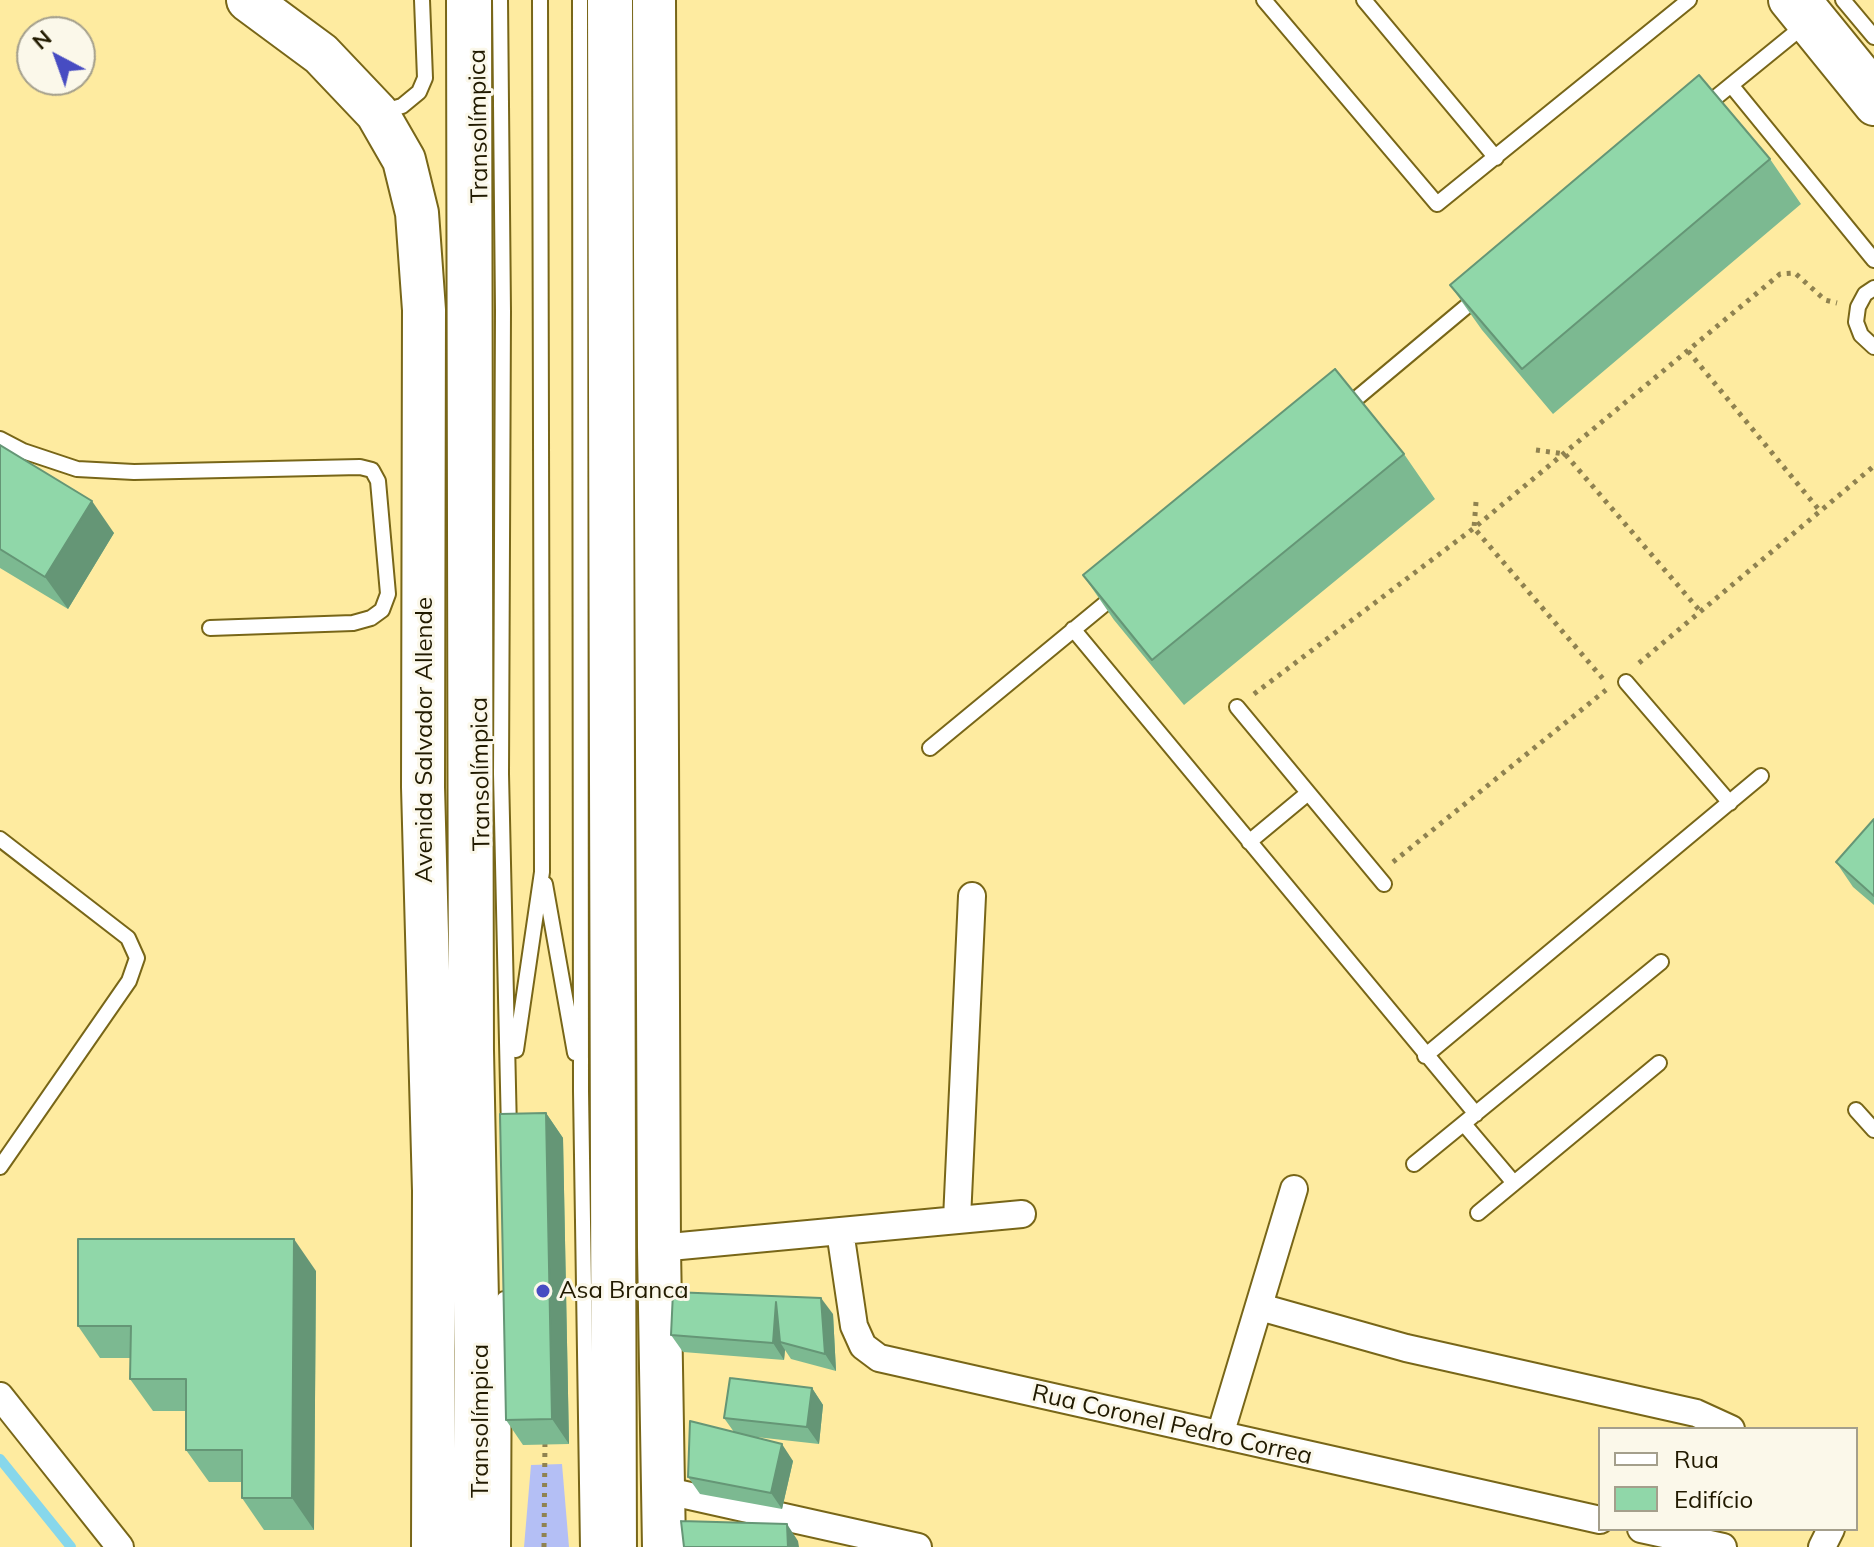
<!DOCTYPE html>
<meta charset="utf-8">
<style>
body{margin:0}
#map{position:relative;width:1874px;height:1547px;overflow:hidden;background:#feeba0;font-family:Mulish,sans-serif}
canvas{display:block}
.legend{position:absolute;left:1598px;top:1427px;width:260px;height:104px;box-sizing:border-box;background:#fbf8ea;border:2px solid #a49f8c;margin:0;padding:10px 14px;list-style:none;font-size:24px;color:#211a00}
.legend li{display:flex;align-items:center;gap:16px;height:40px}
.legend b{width:40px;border:2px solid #a49f8c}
.north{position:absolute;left:16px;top:16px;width:80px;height:80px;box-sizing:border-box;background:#fbf8ea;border:2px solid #a49f8c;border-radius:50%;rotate:319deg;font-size:22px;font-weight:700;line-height:32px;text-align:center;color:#211a00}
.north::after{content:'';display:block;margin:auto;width:28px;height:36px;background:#474cc2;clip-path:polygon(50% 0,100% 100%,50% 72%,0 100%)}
</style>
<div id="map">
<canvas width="1874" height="1547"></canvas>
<ul class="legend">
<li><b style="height:10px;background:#fff"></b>Rua</li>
<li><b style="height:22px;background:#90d7a9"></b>Edifício</li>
</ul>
<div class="north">N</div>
</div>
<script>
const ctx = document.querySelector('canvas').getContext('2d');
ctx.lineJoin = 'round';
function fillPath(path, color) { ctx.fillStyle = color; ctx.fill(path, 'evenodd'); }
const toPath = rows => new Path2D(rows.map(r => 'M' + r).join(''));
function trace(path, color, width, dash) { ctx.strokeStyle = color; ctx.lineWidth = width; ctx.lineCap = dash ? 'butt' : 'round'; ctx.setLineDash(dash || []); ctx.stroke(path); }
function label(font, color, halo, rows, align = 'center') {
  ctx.font = font + ' Mulish,sans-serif'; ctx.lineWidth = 6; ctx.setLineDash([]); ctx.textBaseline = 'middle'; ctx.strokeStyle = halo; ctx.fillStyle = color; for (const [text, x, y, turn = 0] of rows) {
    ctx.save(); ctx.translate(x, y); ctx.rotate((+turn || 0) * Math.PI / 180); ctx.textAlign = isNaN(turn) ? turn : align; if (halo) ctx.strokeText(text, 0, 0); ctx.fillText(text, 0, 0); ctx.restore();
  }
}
fillPath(toPath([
 [562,1464,569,1547,524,1547,531,1465]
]), '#b4bff5');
trace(toPath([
 [0,1459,71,1547]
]), '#87d7eb', 10);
const service = toPath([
 [500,0,503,311,501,774,509,1131],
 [580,0,581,1091,588,1547],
 [1264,0,1437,204,1689,0],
 [1364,0,1496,158],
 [1817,0,1874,70],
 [1843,0,1874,37],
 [1731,85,1874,260],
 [1704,107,1806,24],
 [381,112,402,106,419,92,425,78,422,0],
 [1874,288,1865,294,1858,307,1856,322,1861,335,1874,347],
 [1345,408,1480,295],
 [0,439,23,451,77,469,134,472,360,467,372,470,378,481,388,594,382,610,371,618,353,623,210,628],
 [1073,629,1476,1114],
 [1626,682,1730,803],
 [1237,707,1384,884],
 [930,748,1118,593],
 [0,839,128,938,137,958,129,981,0,1167],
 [1249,842,1308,793],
 [545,884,575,1053],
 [516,1050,542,872,540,0],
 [1425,1056,1761,776],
 [1856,1110,1874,1130],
 [1464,1124,1514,1183],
 [1414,1164,1661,962],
 [1478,1213,1659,1063],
 [503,1547,504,1299]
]);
const minor = toPath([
 [957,1219,972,896],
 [840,1231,854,1326,863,1346,879,1358,1600,1520],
 [659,1248,1022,1214],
 [1260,1307,1406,1348,1696,1413,1731,1429],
 [0,1396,120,1547],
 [1220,1435,1294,1189],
 [663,1490,918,1547],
 [1641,1529,1723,1547],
 [1822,1547,1831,1529]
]);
const secondary = toPath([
 [1788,0,1874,106]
]);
const primary = toPath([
 [248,0,321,54,377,113,404,160,417,213,424,310,423,787,434,1191,433,1547],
 [654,0,659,1248,664,1547]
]);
const trunk = toPath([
 [469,0,471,1050,477,1351,475,1547],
 [610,0,614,1547]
]);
trace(service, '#786618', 18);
trace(minor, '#786618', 30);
trace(secondary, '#786618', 42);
trace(primary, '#786618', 46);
trace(trunk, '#786618', 48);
trace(toPath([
 [1688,351,1820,511],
 [1536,450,1565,454,1700,611],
 [1476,502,1474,528,1604,680],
 [1639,663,1874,466],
 [1254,694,1474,528,1780,274,1795,273,1825,300,1837,303],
 [1393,862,1606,690],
 [544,1547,545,1440]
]), '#8f8250', 5, [4, 6]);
trace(service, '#fff', 14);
trace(minor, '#fff', 26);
trace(secondary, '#fff', 38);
trace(primary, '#fff', 42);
trace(trunk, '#fff', 44);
fillPath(toPath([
 [1770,159,1801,204,1553,414,1482,330,1450,285],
 [0,445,114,533,68,609,0,568],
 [1404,454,1435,499,1184,705,1114,620,1083,575],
 [1874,819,1874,905,1853,887,1836,862],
 [546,1113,563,1138,569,1444,523,1445,506,1420],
 [316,1271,314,1530,264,1530,242,1498,242,1482,209,1482,186,1450,186,1411,153,1411,130,1379,131,1358,100,1358,78,1326],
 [833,1314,836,1371,791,1359,785,1350,784,1360,683,1352,671,1335],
 [812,1388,823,1405,819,1444,747,1436,793,1461,782,1509,700,1494,688,1477,734,1432,724,1418]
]), '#7cb991');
fillPath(toPath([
 [92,501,114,533,68,609,45,577],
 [546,1113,563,1138,569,1444,552,1419],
 [294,1239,316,1271,314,1530,292,1498],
 [821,1298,833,1314,836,1371,825,1354],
 [776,1302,780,1342,785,1350,784,1360,773,1343],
 [812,1388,823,1405,819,1444,807,1427],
 [782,1444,793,1461,782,1509,771,1493],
 [787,1524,798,1541,799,1547,788,1547]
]), '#659676');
const building = toPath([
 [1699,75,1770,159,1522,369,1450,285,1699,75],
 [1335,369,1404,454,1152,660,1083,575,1335,369],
 [0,445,92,501,45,577,0,549,0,445],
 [1874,819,1874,896,1836,862,1874,819],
 [546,1113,552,1419,506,1420,500,1114,546,1113],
 [78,1239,294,1239,292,1498,242,1498,242,1450,186,1450,186,1379,130,1379,131,1326,78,1326,78,1239],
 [673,1292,821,1298,825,1354,780,1342,776,1302,773,1343,671,1335,673,1292],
 [730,1378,812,1388,807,1427,724,1418,730,1378],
 [690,1421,782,1444,771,1493,688,1477,690,1421],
 [681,1521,787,1524,788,1547,684,1547,681,1521]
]);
fillPath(building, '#90d7a9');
trace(building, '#659676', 2);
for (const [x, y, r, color] of [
 [543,1291,8,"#474cc2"]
]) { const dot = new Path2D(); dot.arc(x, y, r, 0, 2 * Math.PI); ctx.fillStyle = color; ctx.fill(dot); trace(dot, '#fbf8ea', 3); }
label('24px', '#211a00', '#fbf8ea', [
 ["Transolímpica",479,126,-91],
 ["Avenida Salvador Allende",425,740,-90],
 ["Transolímpica",481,774,-91],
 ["Transolímpica",481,1421,-90],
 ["Rua Coronel Pedro Correa",1172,1425,13]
]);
label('24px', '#211a00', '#fbf8ea', [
 ["Asa Branca",559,1291]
], 'left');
</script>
